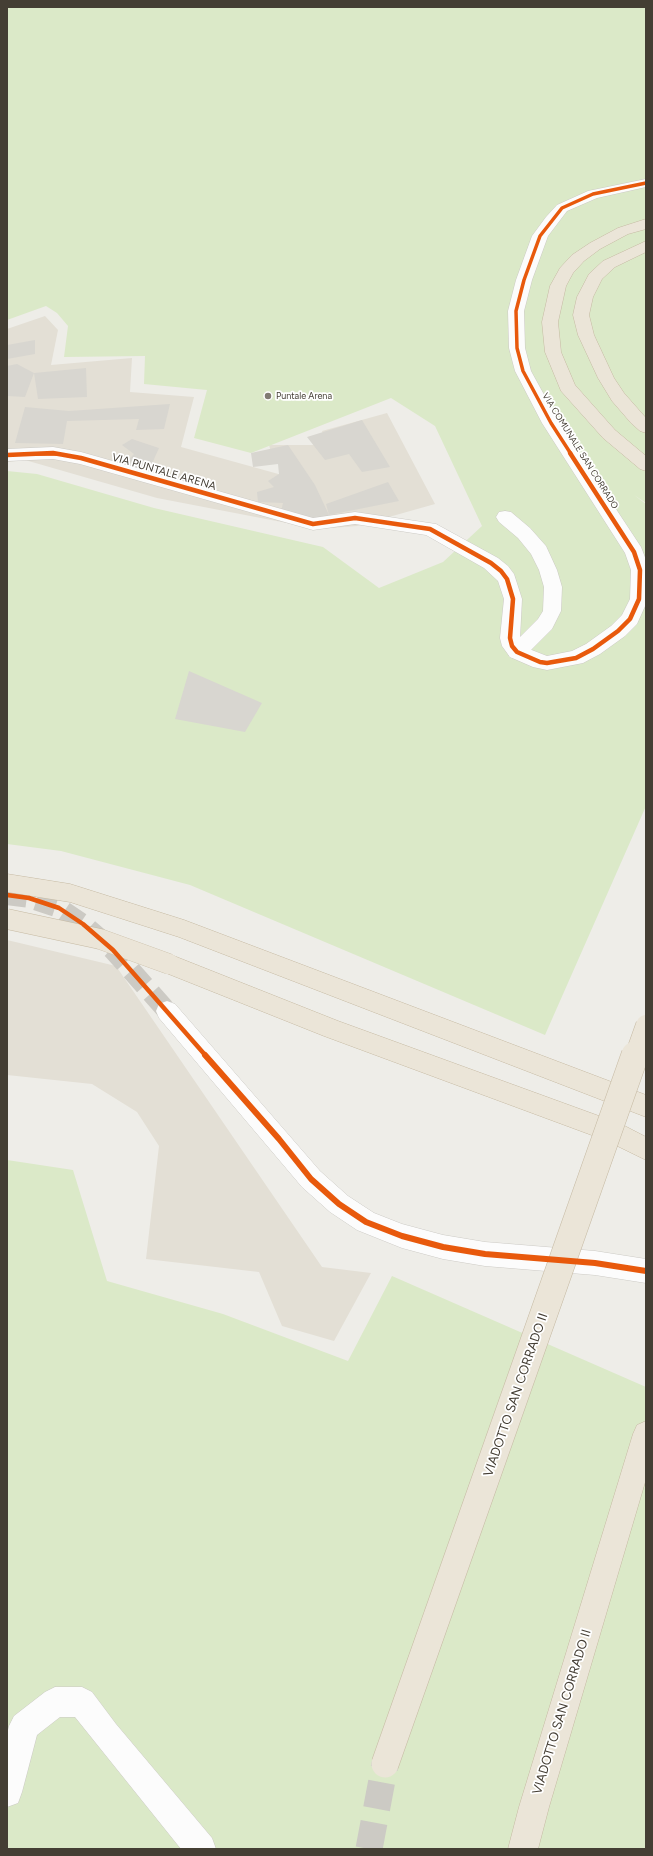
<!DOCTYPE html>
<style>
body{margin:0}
#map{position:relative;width:653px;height:1856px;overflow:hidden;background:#eeede8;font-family:Figtree,sans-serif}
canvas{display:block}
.frame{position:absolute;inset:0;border:8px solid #443e34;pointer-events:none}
</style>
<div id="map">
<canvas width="653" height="1856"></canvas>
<div class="frame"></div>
</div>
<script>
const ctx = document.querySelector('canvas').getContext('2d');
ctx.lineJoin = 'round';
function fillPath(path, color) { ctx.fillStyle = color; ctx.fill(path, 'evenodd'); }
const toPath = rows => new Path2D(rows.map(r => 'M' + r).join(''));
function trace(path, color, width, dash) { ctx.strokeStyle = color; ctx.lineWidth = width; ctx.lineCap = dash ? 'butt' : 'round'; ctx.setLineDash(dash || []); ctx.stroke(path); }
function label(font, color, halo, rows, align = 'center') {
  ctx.font = font + ' Figtree,sans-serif'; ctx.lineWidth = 3.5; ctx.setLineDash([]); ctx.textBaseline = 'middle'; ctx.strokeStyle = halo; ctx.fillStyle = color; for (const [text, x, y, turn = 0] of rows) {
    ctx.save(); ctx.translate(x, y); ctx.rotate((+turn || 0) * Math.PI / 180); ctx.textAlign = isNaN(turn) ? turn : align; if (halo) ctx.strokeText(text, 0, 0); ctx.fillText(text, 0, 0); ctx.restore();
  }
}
fillPath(toPath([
 [45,316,58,330,51,365,132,358,130,392,194,397,181,447,300,480,272,456,269,445,326,445,322,431,387,413,435,504,357,526,318,529,157,498,25,460,7,462,7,329],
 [7,940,116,966,322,1267,371,1273,334,1341,282,1326,259,1272,146,1259,159,1146,137,1112,92,1084,7,1075]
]), '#e3dfd5');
fillPath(toPath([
 [7,7,646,7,646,503,634,495,646,504,646,806,545,1035,190,885,61,851,7,844,7,471,37,474,154,508,323,547,379,588,443,562,482,526,435,426,391,398,251,453,194,438,207,390,144,384,145,356,64,357,68,326,57,313,46,306,7,320],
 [7,1160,73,1170,107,1281,223,1314,348,1361,392,1276,646,1387,646,1849,7,1849]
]), '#dbe9c8');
fillPath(toPath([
 [35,340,35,354,7,359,7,345],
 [17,364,34,373,25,397,7,396,7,366],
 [86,368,87,397,38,399,34,373],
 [170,404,164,429,136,430,139,419,67,421,63,444,15,443,25,407,69,411],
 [362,420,390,467,362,472,349,454,325,460,307,437],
 [132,439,159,448,146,477,120,469,134,454,122,445],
 [288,445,315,485,329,515,313,524,280,516,283,503,258,502,257,492,274,487,268,481,279,474,278,464,253,467,251,453],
 [388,482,399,501,329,515,326,504],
 [189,671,262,703,245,732,175,719]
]), '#d8d6d0');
trace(toPath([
 [7,895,29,898,59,908,83,924,113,950,167,1011]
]), '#cccac4', 20, [20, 10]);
trace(toPath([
 [369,1849,385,1764]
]), '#cccac4', 27, [27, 14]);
const lane = toPath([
 [505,511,511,512,530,528,546,546,557,570,562,587,561,611,552,629,524,657,517,659,510,657,507,652,510,647,538,619,543,611,544,587,539,570,531,554,518,538,499,522,496,517,499,512,505,511],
 [55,1687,82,1687,92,1692,116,1724,212,1838,216,1849,181,1849,75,1717,60,1717,37,1735,22,1792,18,1803,7,1807,7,1734,9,1726,14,1716,45,1692,55,1687]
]);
const street = toPath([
 [646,179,646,187,597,198,567,211,548,236,532,280,524,311,525,348,531,371,559,422,614,506,641,547,646,560,646,604,637,624,625,636,600,654,583,663,547,670,533,667,510,657,502,646,500,638,504,599,498,581,484,568,426,535,355,524,313,530,80,464,53,459,7,461,7,449,53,447,81,452,313,518,355,512,436,524,498,558,508,566,514,574,522,599,520,638,524,647,547,656,572,651,586,644,611,626,622,615,630,599,631,570,625,553,542,423,515,371,509,348,508,311,516,280,532,236,546,217,557,205,588,191,646,179],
 [167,1001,175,1004,320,1171,348,1196,374,1213,402,1224,443,1235,485,1242,595,1251,646,1259,646,1283,595,1275,485,1266,443,1259,402,1248,357,1230,330,1212,302,1187,159,1018,156,1011,159,1004,167,1001]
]);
const highway = toPath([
 [646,219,646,229,628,234,600,249,584,261,573,273,566,286,558,322,561,352,575,385,615,430,646,456,646,471,640,469,603,438,561,391,545,352,542,322,550,286,560,268,572,255,590,243,618,228,646,219],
 [646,241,646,252,615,267,602,279,593,297,589,315,594,335,614,378,624,393,646,418,646,433,640,431,631,423,612,401,598,378,578,335,573,315,577,297,589,274,603,261,646,241],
 [7,874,70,884,184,920,646,1095,646,1117,179,937,70,902,7,892,7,874],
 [169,954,338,1021,621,1124,646,1137,646,1160,605,1140,324,1036,161,971,158,964,161,957,169,954],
 [646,1421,646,1479,549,1807,538,1849,508,1849,519,1807,633,1434,637,1425,646,1421]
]);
trace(lane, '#cccac5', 1);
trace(street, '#cccac5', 1);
trace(highway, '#c6baa3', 1);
fillPath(lane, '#fcfcfc');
fillPath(street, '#fcfcfc');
fillPath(highway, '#ebe5d8');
const highwayBridgeFar1 = toPath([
 [7,919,100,939,169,964],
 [635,1056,646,1025]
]);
const highwayBridge = toPath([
 [385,1764,635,1055]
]);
trace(highwayBridgeFar1, '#c6baa3', 21, []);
trace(highwayBridge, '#c6baa3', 28, []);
trace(highwayBridgeFar1, '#ebe5d8', 20);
trace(highwayBridge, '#ebe5d8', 27);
trace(toPath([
 [37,454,57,454],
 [571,454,551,423,523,371,517,348,516,311,524,280,540,236,562,208,593,194,646,183]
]), '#e8590c', 3.5);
trace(toPath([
 [7,455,53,453,81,458,313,524,355,518,430,529,491,563,501,571,507,579,513,599,510,638,512,646,517,652,540,662,547,663,576,658,593,649,618,631,630,619,639,599,640,570,634,552,570,453],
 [7,895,29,898,59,908,83,924,113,950,206,1056]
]), '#e8590c', 4.5);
trace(toPath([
 [205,1055,279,1139,311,1179,339,1204,366,1222,402,1236,443,1247,485,1254,595,1263,646,1271]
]), '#e8590c', 6);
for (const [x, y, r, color] of [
 [268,396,4,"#807b73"]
]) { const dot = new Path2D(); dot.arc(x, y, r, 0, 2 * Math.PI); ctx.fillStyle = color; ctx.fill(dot); trace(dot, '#fff', 1.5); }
label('9px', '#443e34', '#fff', [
 ["Puntale Arena",276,396]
], 'left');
label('9px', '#443e34', '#fff', [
 ["VIA COMUNALE SAN CORRADO",580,451,58]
]);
label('11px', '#443e34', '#fff', [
 ["VIA PUNTALE ARENA",164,472,16]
]);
label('13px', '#443e34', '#fff', [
 ["VIADOTTO SAN CORRADO II",516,1395,-71],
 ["VIADOTTO SAN CORRADO II",562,1712,-73]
]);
</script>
